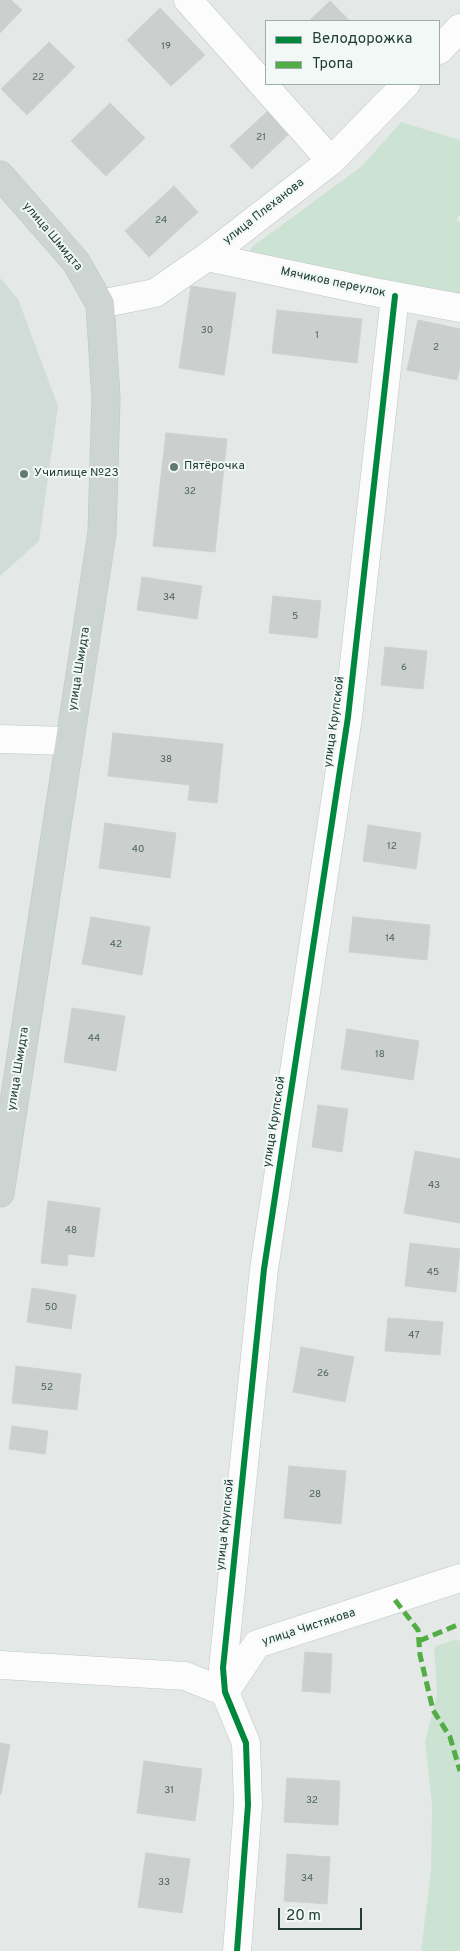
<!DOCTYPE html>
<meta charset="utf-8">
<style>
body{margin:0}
#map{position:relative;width:460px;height:1951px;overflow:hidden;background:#e4e9e7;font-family:Overpass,sans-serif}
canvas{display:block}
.legend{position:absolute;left:265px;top:20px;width:175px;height:65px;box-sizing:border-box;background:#f1f8f5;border:1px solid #9dada9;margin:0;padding:6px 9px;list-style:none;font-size:15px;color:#203d36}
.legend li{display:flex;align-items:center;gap:10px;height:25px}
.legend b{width:25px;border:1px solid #9dada9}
.scale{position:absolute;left:278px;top:1908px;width:84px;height:22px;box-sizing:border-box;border:2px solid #203d36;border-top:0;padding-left:6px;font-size:15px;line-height:18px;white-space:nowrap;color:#203d36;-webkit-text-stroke:4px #f1f8f5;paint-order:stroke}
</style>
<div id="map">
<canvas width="460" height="1951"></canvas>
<ul class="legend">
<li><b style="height:6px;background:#00873e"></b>Велодорожка</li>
<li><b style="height:6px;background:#52ad45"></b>Тропа</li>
</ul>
<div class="scale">20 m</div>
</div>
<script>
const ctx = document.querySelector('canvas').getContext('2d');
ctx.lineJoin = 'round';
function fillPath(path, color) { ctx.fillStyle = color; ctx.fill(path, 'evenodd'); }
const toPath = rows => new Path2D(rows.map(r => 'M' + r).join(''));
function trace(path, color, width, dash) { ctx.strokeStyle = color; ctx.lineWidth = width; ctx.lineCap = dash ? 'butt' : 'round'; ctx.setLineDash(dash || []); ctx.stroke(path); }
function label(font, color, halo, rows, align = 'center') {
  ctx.font = font + ' Overpass,sans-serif'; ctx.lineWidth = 4; ctx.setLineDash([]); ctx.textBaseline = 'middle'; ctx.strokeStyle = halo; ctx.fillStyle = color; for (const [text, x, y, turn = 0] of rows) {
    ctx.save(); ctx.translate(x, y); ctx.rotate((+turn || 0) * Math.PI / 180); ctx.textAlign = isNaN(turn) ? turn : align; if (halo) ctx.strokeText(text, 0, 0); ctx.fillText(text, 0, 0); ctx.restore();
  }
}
fillPath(toPath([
 [0,278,18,299,58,406,39,541,0,576]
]), '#d1dbd7');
fillPath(toPath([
 [401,122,460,140,460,214,457,219,460,223,460,295,248,257,252,247,362,166],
 [456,1639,460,1642,460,1951,421,1951,431,1870,432,1805,425,1742,437,1694,434,1647]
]), '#cce3d4');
const building = toPath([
 [0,0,11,0,22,10,0,33,0,0],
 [330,1,350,21,309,21,330,1],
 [160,8,205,55,171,86,127,40,160,8],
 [49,42,75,67,27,115,1,89,49,42],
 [110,103,145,138,106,176,71,141,110,103],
 [271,108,292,131,252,169,230,146,271,108],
 [174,186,198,212,149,257,125,231,174,186],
 [191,286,236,293,224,375,179,368,191,286],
 [277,310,362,319,357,363,272,353,277,310],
 [418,320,460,329,460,366,457,380,407,370,418,320],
 [166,433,227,439,215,552,153,546,166,433],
 [142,577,202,586,197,619,137,610,142,577],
 [273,596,321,601,317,638,269,633,273,596],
 [385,647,427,651,423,689,381,685,385,647],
 [113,733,223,744,217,803,188,800,190,785,108,776,113,733],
 [105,823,176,833,170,878,99,868,105,823],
 [368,825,421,833,416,869,363,861,368,825],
 [91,917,150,927,142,975,82,964,91,917],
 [353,917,430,925,427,960,349,952,353,917],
 [72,1008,125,1016,116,1071,64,1062,72,1008],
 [347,1029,419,1041,413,1080,341,1069,347,1029],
 [318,1105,348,1109,342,1152,312,1147,318,1105],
 [415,1151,460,1159,460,1223,404,1213,415,1151],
 [48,1201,100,1208,94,1257,68,1254,67,1266,41,1263,48,1201],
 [410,1243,460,1249,456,1292,405,1286,410,1243],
 [32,1288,76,1295,71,1329,27,1322,32,1288],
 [388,1318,443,1322,440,1355,385,1351,388,1318],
 [301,1347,354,1357,345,1402,293,1392,301,1347],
 [16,1366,81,1374,77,1410,12,1403,16,1366],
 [12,1426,48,1431,45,1454,9,1449,12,1426],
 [289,1466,346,1471,341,1524,284,1518,289,1466],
 [305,1652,332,1654,330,1693,302,1691,305,1652],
 [0,1743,10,1745,1,1794,0,1794,0,1743],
 [144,1761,202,1769,195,1821,137,1813,144,1761],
 [287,1778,340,1781,338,1825,284,1822,287,1778],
 [146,1853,190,1859,182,1913,138,1907,146,1853],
 [287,1854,330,1857,327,1904,284,1901,287,1854]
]);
fillPath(building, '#cbd0ce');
trace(building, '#ccd2d0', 1);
const minor = toPath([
 [188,0,331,161],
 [439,50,460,28],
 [207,257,369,291,460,308],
 [100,304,155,293,207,257,331,161,406,84],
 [0,739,69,741],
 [0,1665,185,1676,225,1692],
 [225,1692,257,1644,460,1578],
 [237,1951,248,1805,246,1743,225,1692,223,1668,264,1269,348,717,395,296]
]);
const major = toPath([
 [0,175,76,262,100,304,106,398,102,533,0,1193]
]);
trace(minor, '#c1c6c4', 29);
trace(major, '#bcc5c3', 29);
trace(minor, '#fbfcfb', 28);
trace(major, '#cdd5d3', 28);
trace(toPath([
 [395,1600,418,1630,420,1655,433,1710,450,1737,460,1771],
 [419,1641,460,1624]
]), '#52ad45', 5, [10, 5]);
trace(toPath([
 [237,1951,248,1805,246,1743,225,1692,223,1668,264,1269,348,717,395,296]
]), '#00873e', 6);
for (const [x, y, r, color] of [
 [174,467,5,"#657974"],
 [24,474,5,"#657974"]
]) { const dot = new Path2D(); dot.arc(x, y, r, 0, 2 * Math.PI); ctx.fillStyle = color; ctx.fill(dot); trace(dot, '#f1f8f5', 2); }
label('10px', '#4c625d', null, [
 ["19",166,47],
 ["22",38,78],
 ["21",261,138],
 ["24",161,221],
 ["30",207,331],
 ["1",317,336],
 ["2",436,348],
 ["32",190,492],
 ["34",169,598],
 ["5",295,617],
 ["6",404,668],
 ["38",166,760],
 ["12",392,847],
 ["40",138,850],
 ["14",390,939],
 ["42",116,945],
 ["44",94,1039],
 ["18",380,1055],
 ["43",434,1186],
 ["48",71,1231],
 ["45",433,1273],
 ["50",51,1308],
 ["47",414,1336],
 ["26",323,1374],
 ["52",47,1388],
 ["28",315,1495],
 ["31",169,1791],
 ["32",312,1801],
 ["34",307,1879],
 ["33",164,1883]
]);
label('12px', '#203d36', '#f1f8f5', [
 ["улица Плеханова",264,212,-38],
 ["улица Шмидта",52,237,50],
 ["Мячиков переулок",333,283,12],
 ["улица Шмидта",80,669,-81],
 ["улица Крупской",335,722,-82],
 ["улица Шмидта",19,1069,-81],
 ["улица Крупской",275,1122,-81],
 ["улица Крупской",226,1525,-84],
 ["улица Чистякова",309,1628,-18]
]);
label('12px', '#203d36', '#f1f8f5', [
 ["Пятёрочка",184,467],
 ["Училище №23",34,474]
], 'left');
</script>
